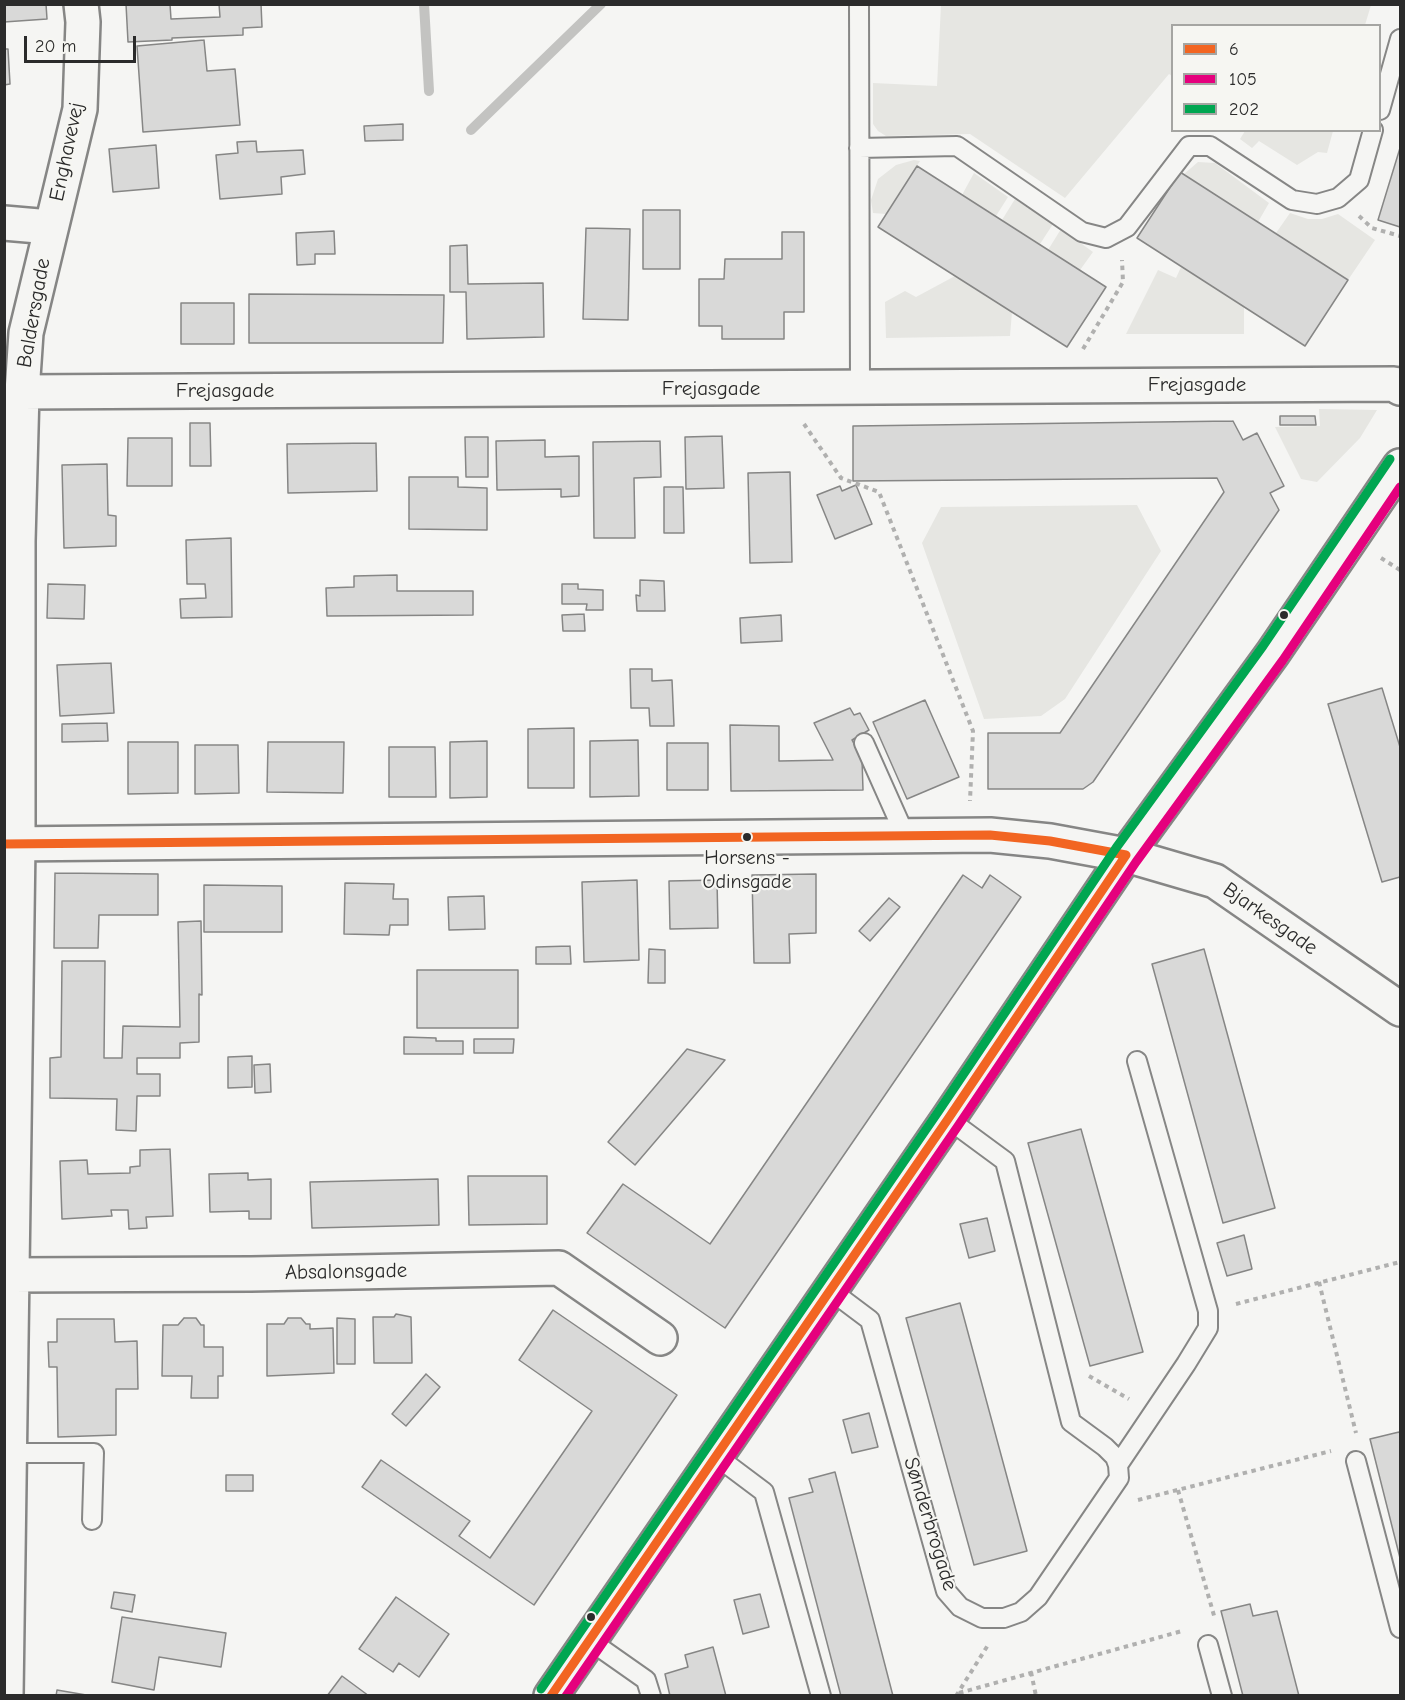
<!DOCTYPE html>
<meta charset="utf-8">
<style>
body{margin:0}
#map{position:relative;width:1405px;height:1700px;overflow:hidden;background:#f5f5f3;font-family:"Comic Neue",sans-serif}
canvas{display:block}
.frame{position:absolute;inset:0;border:6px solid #2b2b2b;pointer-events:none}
.legend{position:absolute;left:1171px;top:24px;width:210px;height:108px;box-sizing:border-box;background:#f6f6f2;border:2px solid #a5a5a2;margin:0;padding:8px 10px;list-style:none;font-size:18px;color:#2b2b2b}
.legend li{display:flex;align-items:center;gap:12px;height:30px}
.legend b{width:30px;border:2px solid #a5a5a2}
.scale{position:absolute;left:24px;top:36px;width:112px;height:27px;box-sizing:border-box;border:3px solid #2b2b2b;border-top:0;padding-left:8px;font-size:18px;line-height:21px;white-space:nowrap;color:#2b2b2b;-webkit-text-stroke:4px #f6f6f2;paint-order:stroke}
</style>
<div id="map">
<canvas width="1405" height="1700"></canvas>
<div class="frame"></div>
<ul class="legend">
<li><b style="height:8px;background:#f26522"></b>6</li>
<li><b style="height:8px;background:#e5007d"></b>105</li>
<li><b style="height:8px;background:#00a651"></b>202</li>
</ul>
<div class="scale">20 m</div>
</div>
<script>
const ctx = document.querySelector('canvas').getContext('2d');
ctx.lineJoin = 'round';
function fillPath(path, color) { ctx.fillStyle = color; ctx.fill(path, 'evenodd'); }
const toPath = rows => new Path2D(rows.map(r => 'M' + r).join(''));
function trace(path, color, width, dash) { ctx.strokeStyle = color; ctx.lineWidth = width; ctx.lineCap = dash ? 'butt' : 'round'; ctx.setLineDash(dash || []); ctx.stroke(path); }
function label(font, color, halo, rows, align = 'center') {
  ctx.font = font + ' "Comic Neue",sans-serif'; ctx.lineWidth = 4.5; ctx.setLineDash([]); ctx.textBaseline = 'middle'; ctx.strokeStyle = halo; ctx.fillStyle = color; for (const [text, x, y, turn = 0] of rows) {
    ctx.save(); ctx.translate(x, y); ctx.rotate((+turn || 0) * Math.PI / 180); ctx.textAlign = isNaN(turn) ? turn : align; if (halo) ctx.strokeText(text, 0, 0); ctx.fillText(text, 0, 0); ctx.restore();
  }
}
fillPath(toPath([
 [941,5,941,4,1371,5,1365,25,1172,26,1172,76,1169,74,1065,198,970,134,886,136,878,131,873,124,873,83,937,86],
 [1245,131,1245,130,1333,131,1327,153,1318,152,1297,165,1259,141,1252,148,1240,139],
 [914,160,920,161,886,214,873,213,871,200,878,179,896,165],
 [1198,162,1215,163,1269,203,1258,222,1184,174],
 [974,173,1008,197,996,216,962,195],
 [1015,199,1053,224,1040,244,1002,220],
 [1290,213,1308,219,1322,219,1338,214,1375,240,1348,280,1276,233],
 [1061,229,1093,252,1080,270,1048,250],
 [1181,267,1244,307,1244,334,1126,334,1158,270,1176,278],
 [955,276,1012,312,1010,336,886,338,885,302,905,291,916,297],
 [1319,409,1377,410,1360,438,1317,482,1301,479,1275,427,1320,426],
 [1137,505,1161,551,1065,699,1041,716,984,719,922,543,941,507]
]), '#e6e6e2');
trace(toPath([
 [424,4,429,91],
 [471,130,601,4]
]), '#c3c3c1', 10);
const building = toPath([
 [4,4,46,4,47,19,4,22,4,4],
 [126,4,170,4,171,19,220,17,219,4,261,4,262,27,243,28,243,35,172,38,172,40,128,42,126,4],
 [204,40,207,71,235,69,240,125,143,132,137,46,204,40],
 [4,49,8,49,10,84,4,85,4,49],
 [403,124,403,140,365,141,364,126,403,124],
 [256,141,257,152,303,150,305,174,281,177,282,194,220,199,216,155,238,153,237,142,256,141],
 [156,145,159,188,113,192,109,149,156,145],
 [1400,148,1400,227,1378,220,1400,148],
 [917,166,1106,287,1067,347,878,227,917,166],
 [1180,172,1348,280,1305,346,1137,238,1180,172],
 [643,210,680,210,680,269,643,269,643,210],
 [586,228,630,229,628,320,583,319,586,228],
 [334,231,335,254,315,254,315,264,297,265,296,233,334,231],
 [782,232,804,232,804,312,784,312,784,339,722,339,722,326,699,326,699,279,724,279,725,259,782,259,782,232],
 [467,245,468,284,543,283,544,337,467,339,466,292,450,292,450,246,467,245],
 [249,294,444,295,443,343,249,343,249,294],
 [181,303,234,303,234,344,181,344,181,303],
 [1280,416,1315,416,1316,425,1280,425,1280,416],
 [1233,421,1243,440,1257,433,1284,486,1270,493,1279,510,1093,782,1083,789,988,789,988,733,1060,733,1224,492,1217,478,853,481,853,426,1233,421],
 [190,423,210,423,211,466,190,466,190,423],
 [722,436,724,488,686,489,685,437,722,436],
 [465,437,488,437,488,477,466,477,465,437],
 [128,438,172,438,172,486,127,486,128,438],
 [545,440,545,457,579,456,579,496,561,497,561,489,497,490,496,441,545,440],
 [660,441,661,477,634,478,635,538,594,538,593,442,660,441],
 [376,443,377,491,288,493,287,444,376,443],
 [107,464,108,515,116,516,116,546,64,548,62,465,107,464],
 [790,472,792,562,750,563,748,473,790,472],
 [409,477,458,477,458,487,487,488,487,530,409,529,409,477],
 [856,485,872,524,835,539,817,495,840,486,842,491,856,485],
 [664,487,683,487,684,533,664,533,664,487],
 [231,538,232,617,181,618,180,599,206,598,205,584,187,584,186,540,231,538],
 [397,575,397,591,473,591,473,615,327,616,326,588,354,587,354,576,397,575],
 [640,580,664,581,665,611,637,611,636,595,640,596,640,580],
 [48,584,85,585,84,619,47,618,48,584],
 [562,584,578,584,578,589,603,590,603,610,586,610,587,604,562,604,562,584],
 [584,614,585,631,563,631,562,615,584,614],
 [781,615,782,641,741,643,740,618,781,615],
 [111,663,114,713,60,716,57,665,111,663],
 [630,669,652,669,652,681,672,680,674,726,650,726,649,708,631,708,630,669],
 [1382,688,1400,747,1400,877,1382,882,1328,704,1382,688],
 [925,700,959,777,907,799,873,722,925,700],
 [850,708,854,715,860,713,869,730,852,740,862,759,863,790,731,791,730,725,779,726,779,761,833,760,814,723,850,708],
 [107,723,108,741,62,742,62,724,107,723],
 [574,728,574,788,528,788,528,729,574,728],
 [638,740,639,796,590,797,590,741,638,740],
 [487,741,487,797,450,798,450,742,487,741],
 [128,742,178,742,178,793,128,794,128,742],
 [268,742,344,742,343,793,267,792,268,742],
 [667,743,708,743,708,790,667,790,667,743],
 [195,745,238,745,239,793,195,794,195,745],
 [389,747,435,747,436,797,389,797,389,747],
 [55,873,158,874,158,915,99,915,98,948,54,948,55,873],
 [816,874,816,933,789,934,790,963,754,963,752,875,816,874],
 [963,875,982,888,990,875,1021,897,725,1328,587,1233,623,1184,710,1244,963,875],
 [637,880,639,960,584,962,582,882,637,880],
 [717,880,718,928,670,929,669,881,717,880],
 [345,883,394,884,393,899,408,899,408,925,390,925,389,935,344,934,345,883],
 [204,885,282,886,282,932,204,932,204,885],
 [484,896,485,929,449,930,448,897,484,896],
 [889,898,900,907,870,941,859,931,889,898],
 [201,921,202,995,199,994,199,1042,180,1043,180,1058,137,1058,137,1074,160,1074,160,1096,137,1096,136,1131,116,1130,117,1099,50,1098,50,1058,61,1057,62,961,105,961,104,1058,122,1058,123,1026,180,1027,178,922,201,921],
 [570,946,571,964,536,964,536,947,570,946],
 [649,949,665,950,665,983,648,983,649,949],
 [1204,949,1275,1208,1223,1223,1152,964,1204,949],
 [417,970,518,970,518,1028,417,1028,417,970],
 [404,1037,436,1038,436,1041,463,1041,463,1054,404,1054,404,1037],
 [474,1039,514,1039,513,1053,474,1053,474,1039],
 [687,1049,725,1060,635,1165,608,1142,687,1049],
 [252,1056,252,1087,228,1088,228,1057,252,1056],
 [270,1064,271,1092,255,1093,254,1065,270,1064],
 [1081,1129,1143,1352,1090,1366,1028,1143,1081,1129],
 [170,1149,173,1216,146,1217,147,1228,129,1229,128,1210,111,1210,112,1216,62,1219,60,1161,87,1160,88,1174,130,1173,130,1167,140,1166,140,1150,170,1149],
 [248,1173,248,1180,271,1179,271,1219,249,1219,249,1211,210,1212,209,1174,248,1173],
 [468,1176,547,1176,547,1224,469,1225,468,1176],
 [438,1179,439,1225,312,1228,310,1182,438,1179],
 [987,1218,995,1251,969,1258,960,1224,987,1218],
 [1244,1235,1252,1269,1227,1276,1217,1243,1244,1235],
 [960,1303,1027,1551,974,1565,906,1318,960,1303],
 [553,1310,677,1395,534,1605,362,1487,381,1460,470,1521,459,1536,490,1558,592,1411,519,1360,553,1310],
 [396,1314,411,1317,412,1363,374,1363,373,1317,394,1317,396,1314],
 [184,1318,196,1318,201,1325,204,1325,204,1347,223,1347,223,1376,218,1376,218,1398,191,1398,192,1376,162,1376,163,1325,178,1325,184,1318],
 [288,1318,301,1318,306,1324,310,1324,310,1329,333,1328,334,1373,267,1376,267,1324,284,1324,288,1318],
 [337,1318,355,1319,355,1364,337,1364,337,1318],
 [57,1319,114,1319,115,1342,137,1341,138,1389,116,1389,116,1435,58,1437,57,1367,49,1367,48,1342,57,1342,57,1319],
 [426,1374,440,1387,406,1426,392,1414,426,1374],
 [869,1413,878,1447,852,1453,843,1420,869,1413],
 [1399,1432,1400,1434,1400,1558,1370,1439,1399,1432],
 [835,1472,893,1696,841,1696,789,1498,813,1492,809,1479,835,1472],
 [226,1475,253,1475,253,1491,226,1491,226,1475],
 [114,1592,135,1595,132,1612,111,1608,114,1592],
 [760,1594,769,1627,743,1634,734,1600,760,1594],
 [396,1597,449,1634,419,1677,399,1663,393,1672,359,1649,396,1597],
 [1250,1604,1253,1616,1277,1611,1299,1696,1243,1696,1221,1611,1250,1604],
 [122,1617,226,1633,221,1667,159,1657,154,1690,112,1682,122,1617],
 [713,1647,726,1696,670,1696,665,1674,688,1667,685,1655,713,1647],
 [342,1676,369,1696,327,1696,342,1676],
 [57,1690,92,1696,56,1696,57,1690]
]);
fillPath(building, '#d9d9d8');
trace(building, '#868685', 1.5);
const service = toPath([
 [859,4,860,388],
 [1380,110,1400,39],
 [859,148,957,146,1082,232,1106,238,1127,227,1189,146,1210,146,1292,200,1317,204,1338,198,1359,180,1373,130],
 [864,743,905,835],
 [830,1290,870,1320,946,1591,960,1607,982,1618,1004,1618,1021,1612,1038,1597,1119,1478,1118,1465,1115,1457,1105,1447,1071,1422,1005,1161,948,1119],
 [8,1453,94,1453,92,1520],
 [716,1456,764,1492,821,1696],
 [1356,1461,1400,1628],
 [1118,1465,1186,1364,1208,1328,1208,1311,1137,1061],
 [589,1640,646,1680,651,1696],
 [1208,1645,1222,1696]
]);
const minor = toPath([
 [4,223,50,227],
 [22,392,1394,384,1400,388],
 [4,844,990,835,1050,841,1126,855],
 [10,1275,251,1274,559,1268,660,1338],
 [6,1696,18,844,18,541,22,392,26,333,80,109,83,22,81,4]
]);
const tertiary = toPath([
 [1126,855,1215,881,1400,1009],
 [551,1696,948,1119,1126,855,1273,653,1400,466]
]);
trace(service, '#868685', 22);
trace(minor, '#868685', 38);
trace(tertiary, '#868685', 38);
trace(toPath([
 [1359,216,1372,228,1400,236],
 [1083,349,1123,282,1122,260],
 [804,424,841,478,879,492,973,731,970,801],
 [1381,558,1400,570],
 [1319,1282,1356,1433],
 [1236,1304,1400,1262],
 [1089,1376,1129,1399],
 [1178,1490,1215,1619],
 [1138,1500,1331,1451],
 [1031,1672,1036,1696],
 [959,1693,1182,1631],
 [956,1696,988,1645]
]), '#b0b0af', 4, [4.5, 4.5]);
trace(service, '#f5f5f3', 18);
trace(minor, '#f5f5f3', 33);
trace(tertiary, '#f5f5f3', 33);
trace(toPath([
 [4,844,990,835,1050,841,1126,855,948,1119,551,1696]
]), '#f26522', 9);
trace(toPath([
 [566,1696,958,1126,1136,862,1283,660,1400,487]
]), '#e5007d', 9);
trace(toPath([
 [541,1689,938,1112,1116,848,1263,646,1390,459]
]), '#00a651', 9);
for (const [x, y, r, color] of [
 [1284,615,5,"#2b2b2b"],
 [747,837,5,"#2b2b2b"],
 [591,1617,5,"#2b2b2b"]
]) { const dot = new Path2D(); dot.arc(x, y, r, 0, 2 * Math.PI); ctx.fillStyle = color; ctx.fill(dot); trace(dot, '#f6f6f2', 2); }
label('20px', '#2b2b2b', '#f6f6f2', [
 ["Horsens -",747,858],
 ["Odinsgade",747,882]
]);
label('21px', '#2b2b2b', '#f6f6f2', [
 ["Enghavevej",67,152,-78],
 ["Baldersgade",34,313,-80],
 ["Frejasgade",1197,385],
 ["Frejasgade",711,389],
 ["Frejasgade",225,391],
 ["Bjarkesgade",1270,919,35],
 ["Absalonsgade",346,1272,-1],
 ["Sønderbrogade",930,1524,73]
]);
</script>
